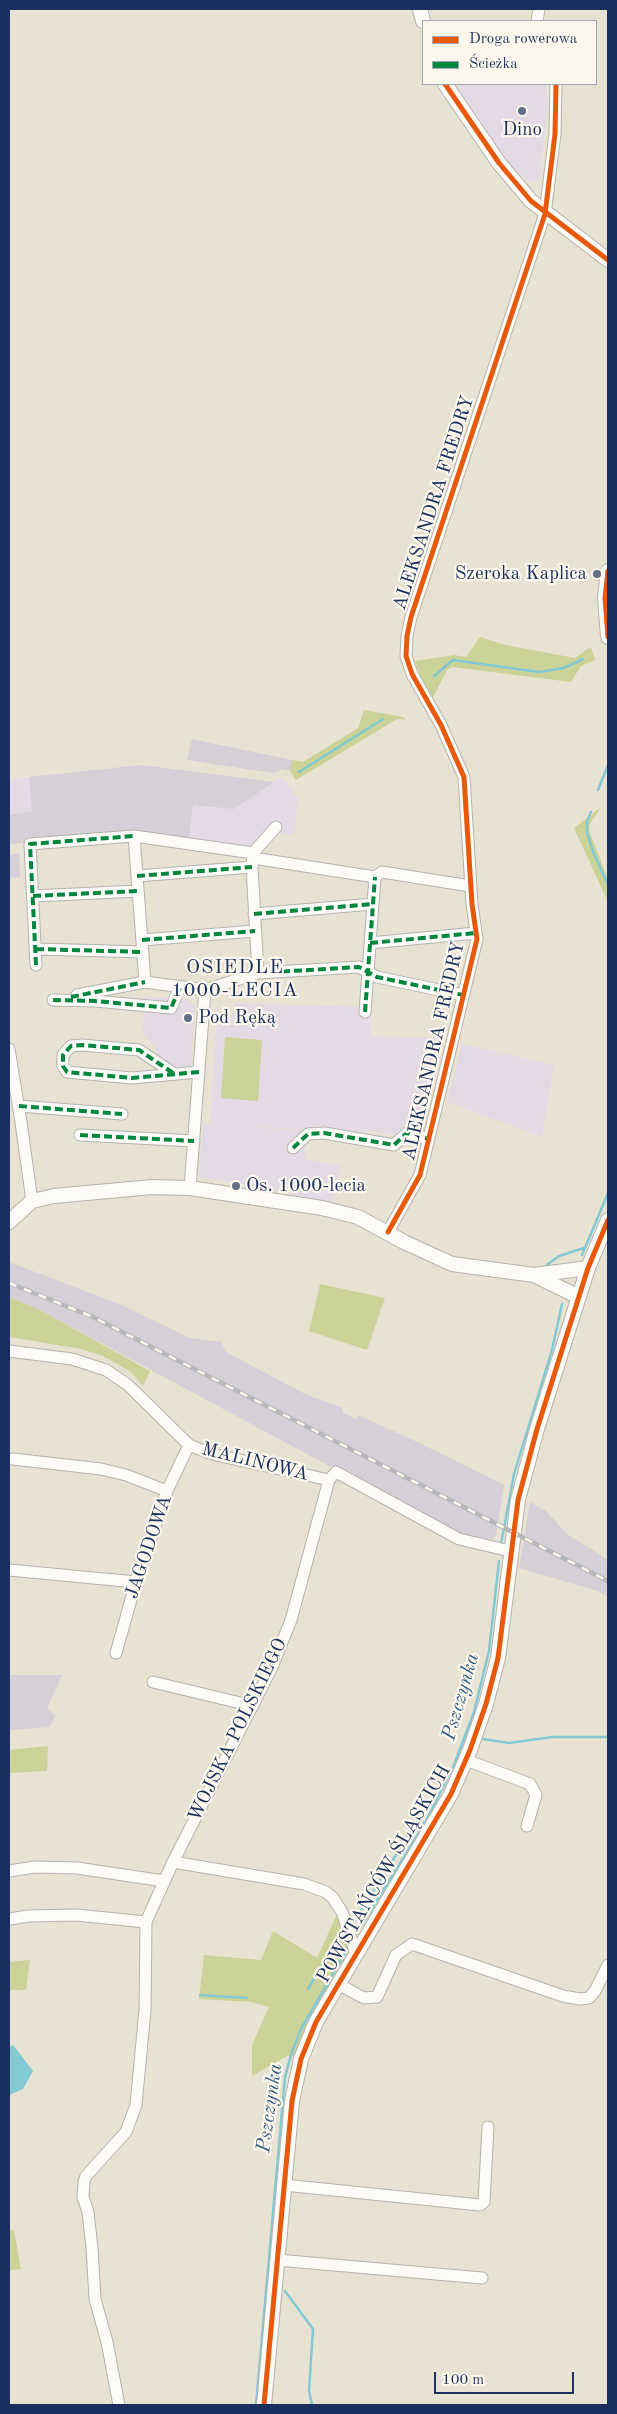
<!DOCTYPE html>
<meta charset="utf-8">
<style>
body{margin:0}
#map{position:relative;width:617px;height:2414px;overflow:hidden;background:#e8e2d2;font-family:"Old Standard TT",serif}
canvas{display:block}
.frame{position:absolute;inset:0;border:10px solid #1b2f5e;pointer-events:none}
.legend{position:absolute;left:422px;top:20px;width:175px;height:65px;box-sizing:border-box;background:#fbf7ec;border:1px solid #a1a7b3;margin:0;padding:6px 9px;list-style:none;font-size:15px;color:#1b2f5e}
.legend li{display:flex;align-items:center;gap:10px;height:25px}
.legend b{width:25px;border:1px solid #a1a7b3}
.scale{position:absolute;left:434px;top:2372px;width:140px;height:22px;box-sizing:border-box;border:2px solid #1b2f5e;border-top:0;padding-left:6px;font-size:15px;line-height:18px;white-space:nowrap;color:#1b2f5e;-webkit-text-stroke:4px #fbf7ec;paint-order:stroke}
</style>
<div id="map">
<canvas width="617" height="2414"></canvas>
<div class="frame"></div>
<ul class="legend">
<li><b style="height:6px;background:#e8590c"></b>Droga rowerowa</li>
<li><b style="height:6px;background:#00873e"></b>Ścieżka</li>
</ul>
<div class="scale">100 m</div>
</div>
<script>
const ctx = document.querySelector('canvas').getContext('2d');
ctx.lineJoin = 'round';
function fillPath(path, color) { ctx.fillStyle = color; ctx.fill(path, 'evenodd'); }
const toPath = rows => new Path2D(rows.map(r => 'M' + r).join(''));
function trace(path, color, width, dash) { ctx.strokeStyle = color; ctx.lineWidth = width; ctx.lineCap = dash ? 'butt' : 'round'; ctx.setLineDash(dash || []); ctx.stroke(path); }
function label(font, color, halo, rows, align = 'center') {
  ctx.font = font + ' "Old Standard TT",serif'; ctx.lineWidth = 4.5; ctx.setLineDash([]); ctx.textBaseline = 'middle'; ctx.strokeStyle = halo; ctx.fillStyle = color; for (const [text, x, y, turn = 0] of rows) {
    ctx.save(); ctx.translate(x, y); ctx.rotate((+turn || 0) * Math.PI / 180); ctx.textAlign = isNaN(turn) ? turn : align; if (halo) ctx.strokeText(text, 0, 0); ctx.fillText(text, 0, 0); ctx.restore();
  }
}
fillPath(toPath([
 [457,84,546,84,548,107,539,180,532,183,515,170,473,118],
 [29,777,32,811,9,815,9,781],
 [281,777,283,777,298,799,295,832,292,835,265,833,251,847,244,846,243,854,188,844,193,805,234,809],
 [145,997,188,999,195,1006,190,1078,154,1075,156,1048,142,1033],
 [235,1003,361,1007,371,1018,371,1036,444,1038,422,1131,403,1126,401,1135,370,1131,362,1133,232,1125,307,1131,305,1159,341,1166,331,1204,246,1184,201,1178,199,1171,202,1137,203,1123,210,1123,217,1017,232,1017],
 [462,1044,554,1065,542,1137,447,1102]
]), '#e4dae5');
fillPath(toPath([
 [192,739,292,760,290,771,282,769,273,773,187,760],
 [142,765,274,782,234,809,193,805,188,844,136,836,9,844,9,815,32,811,29,777],
 [19,853,20,877,9,878,9,855],
 [9,1262,119,1304,190,1338,221,1342,226,1352,307,1395,343,1408,342,1412,356,1419,358,1415,409,1438,504,1485,496,1536,487,1542,451,1529,343,1468,329,1466,40,1310,9,1297],
 [530,1502,546,1511,567,1534,608,1560,608,1597,598,1591,519,1568],
 [9,1675,62,1675,47,1708,55,1716,50,1727,9,1730]
]), '#d5cfd7');
fillPath(toPath([
 [480,637,505,645,575,658,591,647,595,660,581,666,571,682,452,667,447,670,430,703,415,661,454,655,466,657],
 [364,710,403,717,406,720,397,719,296,780,290,771,292,760,303,762,358,728],
 [601,807,590,824,589,830,608,879,608,902,574,828],
 [225,1037,262,1040,258,1101,221,1098],
 [320,1284,385,1298,367,1350,309,1331],
 [9,1297,40,1310,150,1371,143,1386,131,1372,103,1356,81,1349,9,1337],
 [48,1746,47,1771,9,1773,9,1750],
 [337,1914,351,1952,297,2056,287,2056,252,2076,252,2045,269,2007,251,2002,199,1999,204,1955,261,1960,273,1931,317,1958],
 [30,1960,26,1990,9,1990,9,1962],
 [14,2230,21,2269,9,2270,9,2231]
]), '#cbd398');
fillPath(toPath([
 [13,2045,33,2071,23,2089,9,2095,9,2047]
]), '#82c9d4');
trace(toPath([
 [434,676,453,660,539,672,564,668,583,659],
 [299,772,383,719],
 [598,790,608,765],
 [591,812,587,821,587,833,594,854,608,885],
 [582,1255,608,1193],
 [547,1265,559,1256,584,1248],
 [501,1544,514,1474,552,1350,562,1304],
 [483,1739,509,1743,552,1737,608,1737],
 [352,1925,418,1820,424,1823],
 [356,1934,425,1823,454,1765,474,1712,489,1651,499,1561],
 [308,1989,342,1932],
 [200,1995,247,1998],
 [285,2291,313,2329,309,2391,312,2405],
 [256,2405,285,2077,291,2055,301,2029,347,1950]
]), '#82c9d4', 2.5);
const minor = toPath([
 [537,21,539,9],
 [253,858,375,877,382,872,470,886],
 [137,876,252,867],
 [33,896,138,891],
 [254,914,373,904],
 [142,940,255,931],
 [370,943,476,933],
 [36,949,143,952],
 [36,965,30,844,134,836],
 [258,973,359,967,377,977,463,995],
 [205,990,145,982,134,836,253,853],
 [77,995,145,982],
 [53,1000,95,1001,171,1008,180,987],
 [365,1012,375,877],
 [9,1049,21,1122,32,1201],
 [173,1073,139,1050,82,1045,71,1046,63,1055,63,1066,67,1072,132,1078,199,1072],
 [19,1106,122,1114],
 [80,1135,194,1141],
 [293,1148,308,1134,324,1133,394,1145,407,1133,429,1139],
 [190,1188,205,990,258,973,252,867,253,853,276,827],
 [388,1232,420,1175,477,939,472,904,464,777,441,725,412,674,406,656,407,636,411,617,545,214,555,134,556,84],
 [9,1351,72,1359,106,1370,128,1385,189,1445,212,1454,329,1480,336,1472,459,1539,510,1551],
 [13,1459,101,1469,126,1475,167,1491],
 [9,1570,136,1582],
 [116,1653,136,1582,167,1491,189,1445],
 [153,1682,253,1706],
 [466,1760,530,1784,536,1795,527,1826],
 [173,1862,304,1884,326,1892,333,1898,342,1912,356,1954],
 [9,1871,35,1867,77,1868,164,1881],
 [10,1919,28,1916,76,1915,146,1922],
 [338,1984,364,1998,377,1997,396,1955,412,1944,563,1996,580,1999,589,1998,595,1991,608,1965],
 [284,2185,480,2205,484,2202,488,2127],
 [277,2260,482,2278],
 [119,2405,107,2342,95,2299,92,2248,88,2212,83,2197,84,2182,86,2176,126,2132,136,2105,145,2010,146,1922,173,1862,272,1667,291,1620,329,1480]
]);
const tertiary = toPath([
 [420,9,423,21],
 [445,84,499,163,531,201,608,260],
 [608,571,605,598,608,637],
 [9,1222,32,1201,54,1196,152,1187,190,1188,322,1208,358,1217,404,1242,452,1264,534,1275,588,1268],
 [534,1275,579,1297],
 [264,2405,292,2101,301,2059,316,2022,451,1794,470,1750,486,1704,498,1658,518,1500,537,1429,588,1268,608,1220]
]);
trace(minor, '#b5b3ad', 13);
trace(tertiary, '#b5b3ad', 16);
trace(minor, '#fcfbf8', 11);
trace(tertiary, '#fcfbf8', 14);
const rail = toPath([
 [9,1283,93,1317,608,1581]
]);
trace(rail, '#b6b8ba', 4.5);
trace(rail, '#fbf7ec', 2.5, [8]);
trace(toPath([
 [137,876,252,867],
 [33,896,138,891],
 [254,914,373,904],
 [142,940,255,931],
 [370,943,476,933],
 [36,949,143,952],
 [36,965,30,844,134,836],
 [258,973,359,967,377,977,463,995],
 [71,997,145,982],
 [53,1000,95,1001,171,1008,180,987],
 [365,1012,375,877],
 [173,1073,139,1050,82,1045,71,1046,63,1055,63,1066,67,1072,132,1078,199,1072],
 [19,1106,122,1114],
 [80,1135,194,1141],
 [293,1148,308,1134,324,1133,394,1145,407,1133,429,1139]
]), '#00873e', 4, [8, 4]);
trace(toPath([
 [445,84,499,163,531,201,608,260],
 [608,571,605,598,608,637],
 [388,1232,420,1175,477,939,472,904,464,777,441,725,412,674,406,656,407,636,411,617,545,214,555,134,556,84],
 [264,2405,292,2101,301,2059,316,2022,451,1794,470,1750,486,1704,498,1658,518,1500,537,1429,588,1268,608,1220]
]), '#e8590c', 5);
for (const [x, y, r, color] of [
 [522,111,5,"#636e87"],
 [597,574,5,"#636e87"],
 [188,1018,5,"#636e87"],
 [236,1186,5,"#636e87"]
]) { const dot = new Path2D(); dot.arc(x, y, r, 0, 2 * Math.PI); ctx.fillStyle = color; ctx.fill(dot); trace(dot, '#fbf7ec', 2); }
label('19px', '#1b2f5e', '#fbf7ec', [
 ["Dino",522,130,"center"],
 ["Szeroka Kaplica",587,574,"right"],
 ["Pod Ręką",198,1018],
 ["Os. 1000-lecia",246,1186]
], 'left');
label('19px', '#1b2f5e', '#fbf7ec', [
 ["ALEKSANDRA FREDRY",434,503,-72],
 ["ALEKSANDRA FREDRY",434,1051,-77],
 ["MALINOWA",255,1462,14],
 ["JAGODOWA",149,1547,-71],
 ["WOJSKA POLSKIEGO",238,1730,-64],
 ["POWSTAŃCÓW ŚLĄSKICH",384,1874,-60]
]);
ctx.letterSpacing = '1px';
label('20px', '#1b2f5e', '#fbf7ec', [
 ["OSIEDLE",235,968],
 ["1000-LECIA",235,991]
]);
ctx.letterSpacing = '0px';
label('italic 20px', '#2d5a82', '#fbf7ec', [
 ["Pszczynka",461,1697,-74],
 ["Pszczynka",270,2108,-82]
]);
</script>
